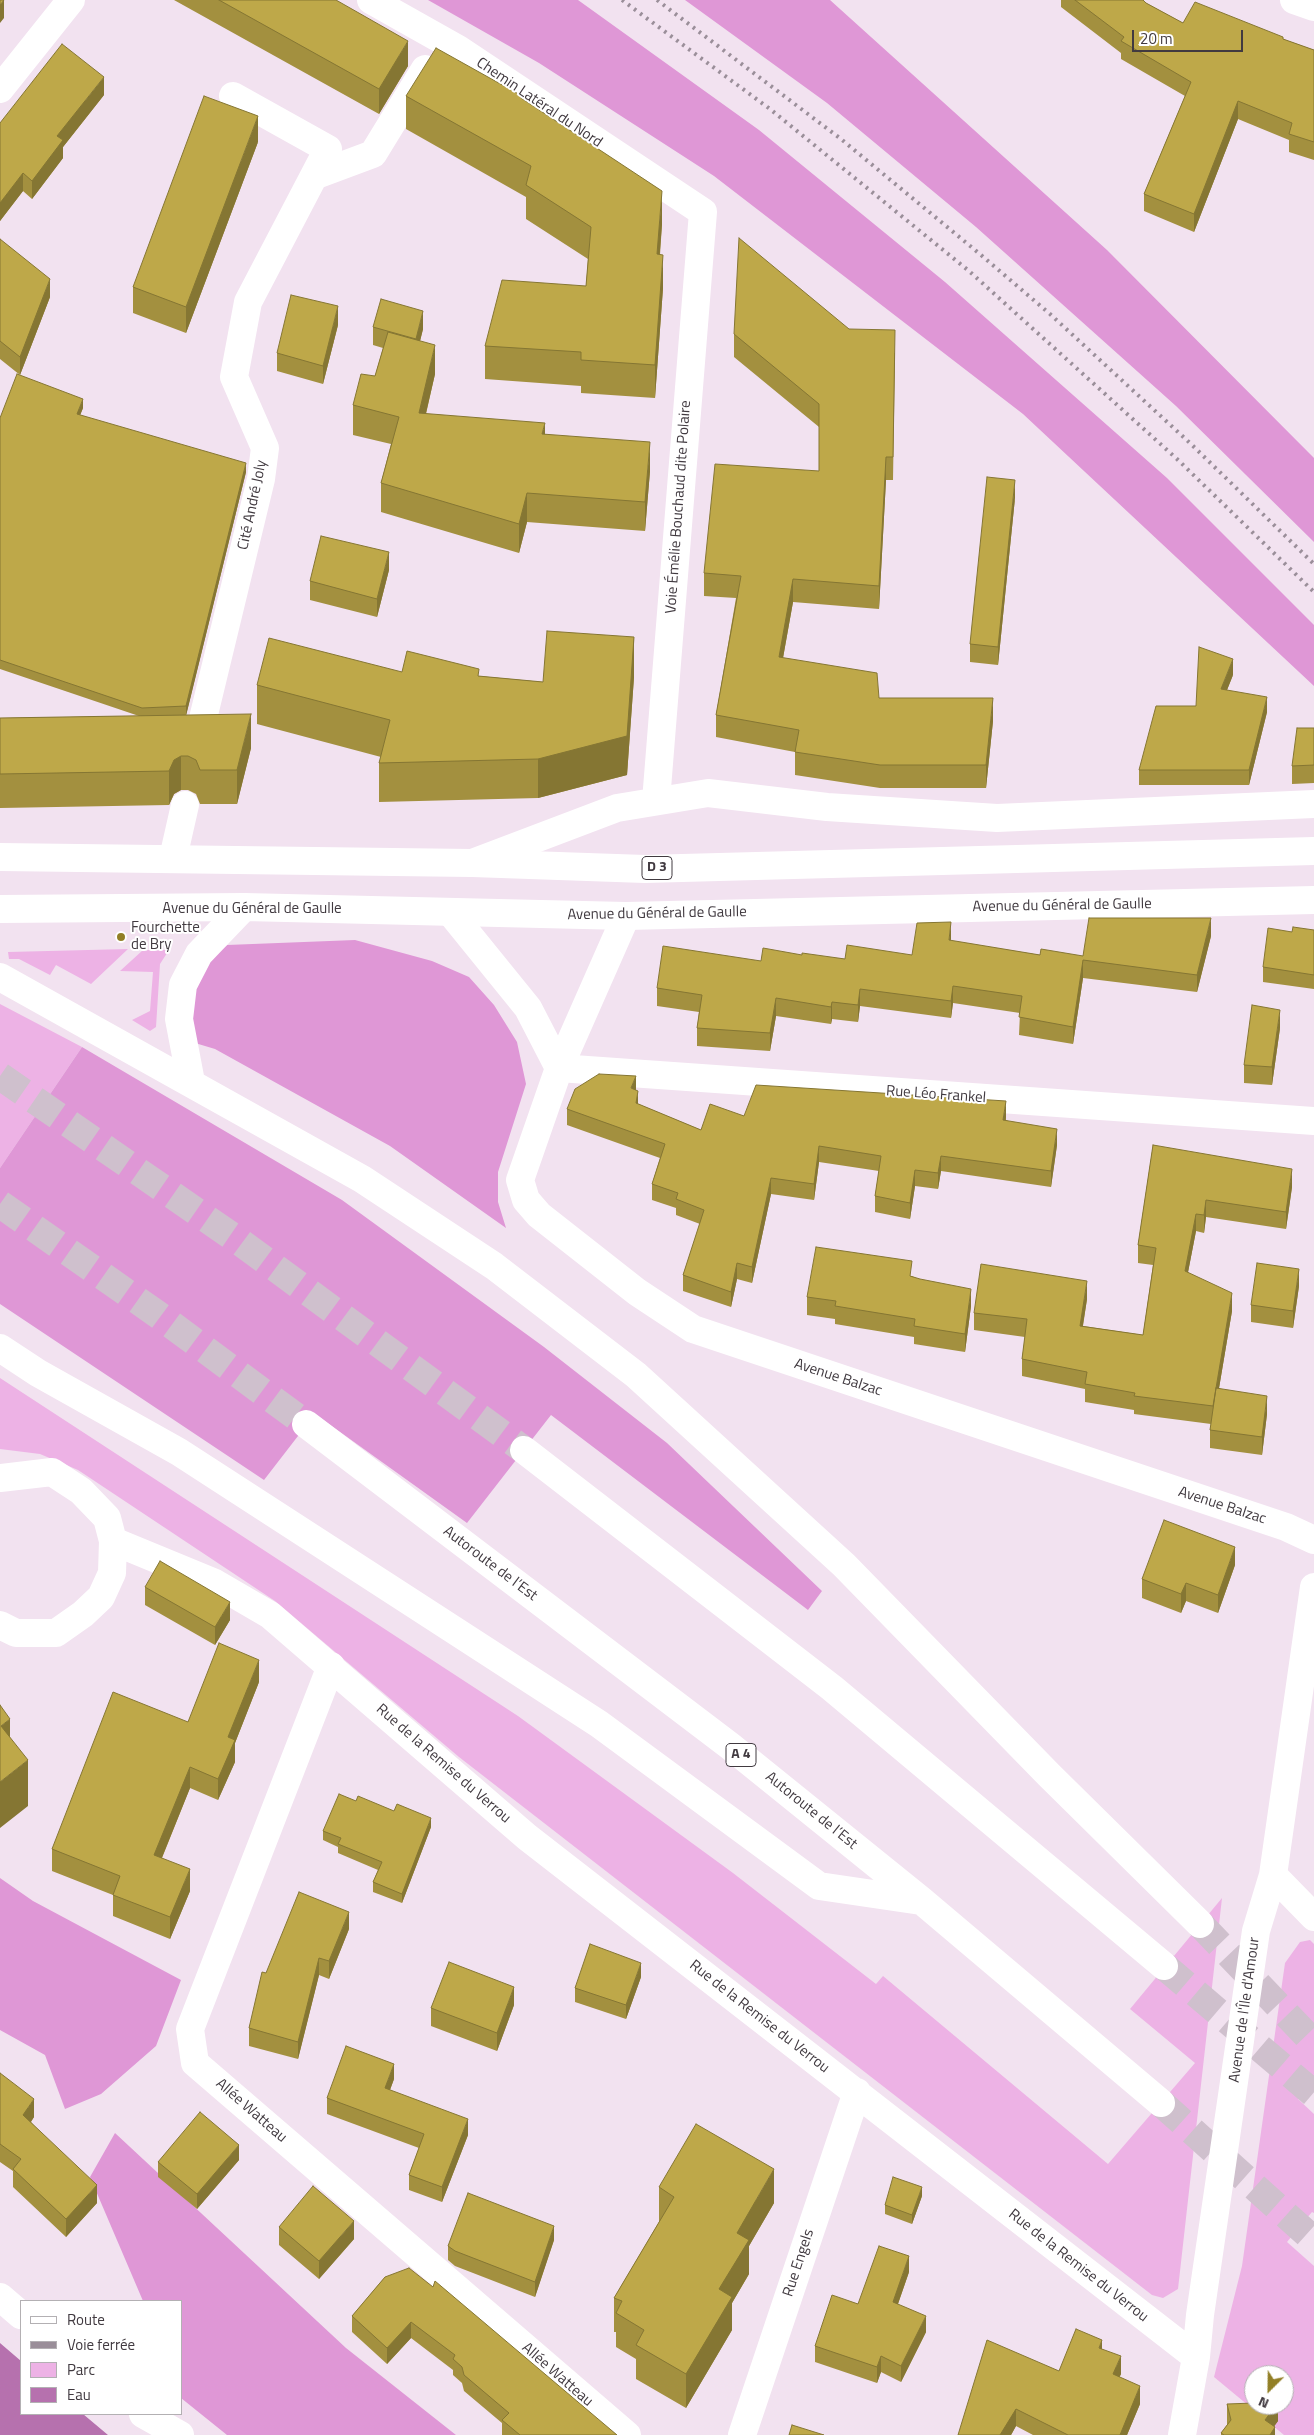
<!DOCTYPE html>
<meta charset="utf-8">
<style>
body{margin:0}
#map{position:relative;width:1314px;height:2435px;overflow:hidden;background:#f2e2f0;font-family:"Titillium Web",sans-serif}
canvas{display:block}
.legend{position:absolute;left:20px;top:2300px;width:162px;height:115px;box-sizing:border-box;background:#fff;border:1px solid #b3b0b3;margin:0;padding:6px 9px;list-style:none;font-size:15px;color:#413a40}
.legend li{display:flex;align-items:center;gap:10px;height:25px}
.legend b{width:25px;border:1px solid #b3b0b3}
.north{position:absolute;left:1244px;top:2365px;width:50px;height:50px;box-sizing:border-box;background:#fff;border:1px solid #b3b0b3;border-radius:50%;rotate:203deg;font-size:14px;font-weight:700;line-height:20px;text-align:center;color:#413a40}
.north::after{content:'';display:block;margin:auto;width:18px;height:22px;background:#927f26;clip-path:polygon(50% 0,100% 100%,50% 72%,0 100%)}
.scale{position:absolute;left:1132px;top:30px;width:111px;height:22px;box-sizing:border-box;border:2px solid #413a40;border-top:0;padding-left:6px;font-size:15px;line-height:18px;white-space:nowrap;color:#413a40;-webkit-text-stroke:4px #fff;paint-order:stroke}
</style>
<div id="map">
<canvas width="1314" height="2435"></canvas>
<ul class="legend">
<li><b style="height:6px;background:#fff"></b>Route</li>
<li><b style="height:6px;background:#9a8e99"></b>Voie ferrée</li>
<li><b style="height:14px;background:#edb2e5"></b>Parc</li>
<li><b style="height:14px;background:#b671ae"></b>Eau</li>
</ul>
<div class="north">N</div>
<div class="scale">20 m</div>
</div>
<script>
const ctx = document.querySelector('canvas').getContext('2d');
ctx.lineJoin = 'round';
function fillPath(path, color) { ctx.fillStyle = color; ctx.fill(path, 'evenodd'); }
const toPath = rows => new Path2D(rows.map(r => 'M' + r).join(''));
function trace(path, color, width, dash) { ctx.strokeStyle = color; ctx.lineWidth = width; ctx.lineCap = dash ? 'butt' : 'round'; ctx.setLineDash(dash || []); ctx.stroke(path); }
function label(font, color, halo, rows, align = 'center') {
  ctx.font = font + ' "Titillium Web",sans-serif'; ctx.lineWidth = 4; ctx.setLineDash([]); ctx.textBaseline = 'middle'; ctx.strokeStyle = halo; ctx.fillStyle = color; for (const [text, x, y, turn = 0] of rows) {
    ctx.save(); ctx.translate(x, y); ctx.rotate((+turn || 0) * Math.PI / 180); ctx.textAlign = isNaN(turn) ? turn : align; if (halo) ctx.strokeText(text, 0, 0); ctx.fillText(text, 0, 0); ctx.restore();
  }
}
fillPath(toPath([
 [128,949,91,984,56,965,50,975,19,959,9,959,8,952],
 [143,950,169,950,160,964,156,1027,150,1031,132,1020,150,1011,153,972,120,971],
 [0,1004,82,1047,0,1168],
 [0,1378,518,1716,733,1873,876,1984,883,1976,1108,2164,1195,2063,1130,2009,1222,1898,1178,2289,1163,2298,1152,2295,459,1757,275,1601,78,1470,40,1454,0,1449],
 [1310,1940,1314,1944,1314,2080,1298,2099,1314,2114,1314,2213,1312,2212,1287,2242,1314,2266,1314,2435,1284,2435,1214,2377,1242,2266,1285,1963,1300,1942],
 [1254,2375,1284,2375,1284,2405,1254,2405]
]), '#edb2e5');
fillPath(toPath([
 [428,0,578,0,759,130,945,282,1167,478,1314,625,1314,686,1023,414,714,176,539,63],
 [685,0,830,0,1107,250,1314,458,1314,542,1176,406,976,227,827,103],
 [355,940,432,961,469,977,494,1005,517,1042,526,1084,498,1172,498,1202,506,1228,390,1146,215,1049,195,1043,190,1019,191,993,205,963,227,945],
 [82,1047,342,1200,544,1347,667,1443,822,1591,808,1610,551,1415,467,1523,315,1414,264,1480,0,1304,0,1168],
 [0,1878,33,1901,181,1980,156,2046,101,2094,65,2109,45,2055,0,2030],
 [115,2133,346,2348,456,2435,227,2435,181,2398,181,2301,143,2301,90,2177]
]), '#df97d6');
fillPath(toPath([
 [0,2343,21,2361,21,2414,83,2414,108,2435,0,2435]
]), '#b671ae');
trace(toPath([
 [0,1076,236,1239,524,1450],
 [0,1204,157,1314,306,1424],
 [1200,1924,1314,2043],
 [1164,1966,1314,2094],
 [1161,2103,1314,2240]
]), '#cfc0cd', 28, [28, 14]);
trace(toPath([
 [371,0,458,49,703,212,656,801],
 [1294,0,1314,7],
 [0,89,71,0],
 [314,176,373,154,425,69],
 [179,732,200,731,261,479,265,448,234,377,248,302,328,149,233,96],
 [173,858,185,805],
 [472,863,617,808,708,793,827,807,997,818,1314,804],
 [451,913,528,1008,559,1068],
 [626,916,559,1068,520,1180,526,1200,539,1215,637,1292,693,1329,1286,1527,1314,1540],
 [559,1068,1314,1121],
 [0,1478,52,1472,81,1491,107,1518,113,1541,112,1573,101,1597,83,1614,56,1633,16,1633,0,1625],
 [113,1541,215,1583,270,1615,527,1837,1196,2357],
 [331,1666,190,2029,195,2063,627,2435],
 [1273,1875,1314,1917],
 [0,2297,21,2315],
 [143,2414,180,2435],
 [742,2435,857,2092],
 [1182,2435,1196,2357,1200,2315,1256,1931,1273,1875,1314,1587]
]), '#fff', 28);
trace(toPath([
 [0,857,472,863,645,869,1314,851],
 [0,909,244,907,626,916,1314,900]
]), '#fff', 28);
trace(toPath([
 [0,977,362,1179,494,1266,636,1375,844,1565,1049,1775,1200,1924],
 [191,1082,179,1019,183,985,199,954,244,907],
 [0,1348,38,1373,179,1452,599,1724,819,1886,921,1901],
 [306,1424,730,1746,922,1901,1161,2103],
 [524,1450,832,1688,1164,1966]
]), '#fff', 28);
trace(toPath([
 [622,0,770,109,969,271,1177,459,1314,592],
 [657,0,841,139,981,255,1050,314,1191,444,1314,564]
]), '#9a8e99', 4, [2.5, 5]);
fillPath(toPath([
 [174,0,336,0,408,66,379,114],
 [1061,0,1143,0,1146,3,1183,23,1283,39,1314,50,1314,160,1289,152,1289,140,1238,119,1194,232,1144,211,1144,194,1185,96,1121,59,1121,53,1061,7],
 [104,95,63,147,63,158,32,199,23,191,0,221,0,123],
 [406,96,522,99,662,224,660,255,663,288,655,398,581,393,581,386,485,379,485,346,586,286,588,259,526,219,526,197,406,129],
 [258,142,186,333,133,313,133,287],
 [0,239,50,297,20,375,0,359],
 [338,325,323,384,277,371,277,353],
 [373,327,423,329,420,341,435,374,426,414,545,434,650,471,645,531,527,522,519,553,381,512,381,483,391,444,353,435,353,405,375,376,383,348,373,345],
 [849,329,895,353,893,480,886,480,879,609,793,602,783,658,879,698,993,721,986,788,880,788,795,775,795,752,716,737,716,715,736,598,704,596,704,573,819,471,819,427,734,357,734,334],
 [83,408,80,415,246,472,186,715,251,748,237,804,200,804,196,794,188,790,181,790,174,794,169,805,0,808,0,718,139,716,0,669,0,418],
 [1015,498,998,665,970,662,970,644],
 [389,570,377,617,310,600,310,581],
 [402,672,479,676,543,682,634,677,627,775,538,798,379,802,379,763,381,757,257,724,257,685],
 [1233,675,1227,690,1267,712,1249,785,1139,785,1139,770,1196,706],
 [1314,728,1314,783,1292,784,1292,766],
 [1314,930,1314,989,1263,982,1263,967,1292,932],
 [1211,936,1197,992,1083,978,1073,1044,1019,1035,1020,1013,953,1003,951,1018,860,1006,858,1022,832,1019,831,1024,776,1016,770,1051,697,1046,697,1028,699,1012,657,1006,657,988,761,961,802,955,845,959,912,955,951,941,1040,955,1083,956],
 [1280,1028,1272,1085,1244,1083,1244,1065],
 [636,1090,638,1104,701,1130,744,1116,1006,1117,1006,1120,1057,1145,1051,1187,941,1171,938,1189,915,1186,910,1219,875,1212,875,1196,879,1171,819,1162,814,1200,771,1194,752,1283,737,1279,731,1307,683,1291,683,1275,700,1224,676,1215,676,1208,652,1200,652,1184,660,1158,567,1125,567,1109],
 [1153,1145,1292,1187,1286,1229,1206,1217,1204,1233,1196,1231,1188,1272,1232,1311,1219,1388,1267,1414,1262,1455,1210,1448,1210,1430,1211,1424,1134,1414,1134,1410,1085,1402,1085,1389,1022,1376,1022,1359,1025,1337,974,1330,974,1313,1087,1299,1083,1326,1143,1335,1153,1265,1138,1263,1138,1245],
 [912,1276,971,1306,965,1352,914,1344,914,1337,835,1324,835,1319,807,1315,807,1297],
 [1299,1286,1293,1328,1251,1322,1251,1305],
 [1235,1565,1218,1613,1186,1601,1181,1613,1142,1598,1142,1579],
 [145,1587,230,1620,215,1645,145,1605],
 [259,1682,235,1743,235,1762,218,1800,190,1788,162,1858,190,1891,170,1939,113,1916,113,1895,52,1871,52,1849,188,1722],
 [356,1801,431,1827,402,1903,373,1892,373,1882,378,1870,338,1853,338,1847,323,1840,323,1831],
 [349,1929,329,1979,319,1975,298,2059,249,2046,249,2028,266,1973],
 [641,1977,626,2019,575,2002,575,1988],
 [514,2005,497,2051,431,2026,431,2008],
 [0,2073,34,2117,31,2122,97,2203,66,2237,13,2187,13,2171,0,2162],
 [394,2079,390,2090,468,2135,442,2202,409,2190,409,2175,419,2148,327,2114,327,2098],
 [239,2160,197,2209,158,2177,158,2162],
 [659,2187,774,2203,749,2246,749,2274,732,2303,732,2330,686,2408,636,2379,636,2359,616,2347,616,2332,614,2332,614,2298,659,2222],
 [922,2196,912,2224,885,2214,885,2205],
 [279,2227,354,2239,319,2279,279,2245],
 [554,2240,535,2297,455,2266,448,2260,448,2246],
 [909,2272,898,2304,926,2332,901,2382,881,2372,877,2383,815,2362,815,2346,858,2304],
 [385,2277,617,2435,502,2435,502,2423,464,2391,462,2383,453,2375,453,2370,411,2338,387,2364,352,2332,352,2316],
 [1102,2349,1121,2374,1119,2377,1140,2404,1127,2435,1033,2435,1016,2426,1011,2435,958,2435,1059,2371],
 [1227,2404,1278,2405,1278,2421,1274,2426,1275,2435,1221,2435,1221,2433,1227,2425]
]), '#a3903f');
fillPath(toPath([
 [4,0,4,18,0,23,0,5],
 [408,41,408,66,379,114,379,89],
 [104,77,104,95,63,147,63,158,32,199,32,181,57,136],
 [1238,101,1238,119,1194,232,1194,214],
 [258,116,258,142,186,333,186,307],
 [23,173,23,191,0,221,0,203],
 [662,191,662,224,657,288,657,254],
 [663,255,663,288,655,398,655,365],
 [50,279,50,297,20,375,20,357],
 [338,306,338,325,323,384,323,366],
 [423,311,423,329,416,357,416,339],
 [435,345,435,374,419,443,419,413],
 [83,399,83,408,77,423,77,414],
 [545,423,545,453,542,434],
 [650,442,650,471,645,531,645,502],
 [886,457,886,480,879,609,879,586],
 [246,463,246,472,186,716,186,706],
 [1015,480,1015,498,998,665,998,647],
 [527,493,527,522,519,553,519,524],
 [389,552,389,570,377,617,377,599],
 [793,579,793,602,779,680,779,657],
 [634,637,634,677,627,775,538,798,538,759],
 [1233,659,1233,675,1221,705,1221,689],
 [1267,697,1267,712,1249,785,1249,770],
 [993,698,993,721,986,788,986,765],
 [251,714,251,748,237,804,237,770],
 [181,756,181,790,174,794,169,805,169,771,174,760],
 [1211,918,1211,936,1197,992,1197,975],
 [951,922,951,939,949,958,949,940],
 [1083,960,1083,978,1073,1044,1073,1027],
 [953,986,953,1003,951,1018,951,1001],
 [860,989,860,1006,858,1022,858,1005],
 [776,998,776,1016,770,1051,770,1033],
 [832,1002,832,1019,831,1024,831,1007],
 [1280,1010,1280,1028,1272,1085,1272,1067],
 [636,1076,636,1092,631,1088],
 [638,1091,638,1107,636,1103],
 [1006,1101,1006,1117,1003,1136,1003,1120],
 [1057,1129,1057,1145,1051,1187,1051,1171],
 [819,1146,819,1162,814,1200,814,1184],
 [941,1156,941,1171,938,1189,938,1173],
 [1292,1169,1292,1187,1286,1229,1286,1212],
 [915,1170,915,1186,910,1219,910,1203],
 [771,1178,771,1194,752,1283,752,1267],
 [1206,1200,1206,1217,1204,1233,1204,1215],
 [1196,1214,1196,1231,1185,1288,1185,1271],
 [737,1263,737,1279,731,1307,731,1292],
 [1299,1269,1299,1286,1293,1328,1293,1311],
 [1087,1281,1087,1299,1080,1343,1080,1326],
 [971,1289,971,1306,965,1352,965,1334],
 [1232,1293,1232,1311,1213,1424,1213,1406],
 [1267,1396,1267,1414,1262,1455,1262,1437],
 [1235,1547,1235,1565,1218,1613,1218,1595],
 [1186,1583,1186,1601,1181,1613,1181,1594],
 [230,1602,230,1620,215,1645,215,1627],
 [259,1660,259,1682,235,1743,235,1762,218,1800,218,1779,228,1737],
 [10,1719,10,1764,1,1726],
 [28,1760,28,1806,0,1828,0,1782],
 [190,1767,190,1788,154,1877,154,1855],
 [431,1818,431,1827,402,1903,402,1894],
 [190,1869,190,1891,170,1939,170,1917],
 [349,1912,349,1929,329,1979,329,1961],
 [319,1958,319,1975,298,2059,298,2042],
 [641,1963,641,1977,626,2019,626,2005],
 [514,1987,514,2005,497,2051,497,2033],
 [394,2064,394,2079,385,2103,385,2088],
 [34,2099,34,2117,23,2133,23,2115],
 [468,2119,468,2135,442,2202,442,2187],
 [239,2145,239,2160,197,2209,197,2194],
 [774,2169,774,2203,749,2246,749,2274,732,2303,732,2330,686,2408,686,2374,719,2289,737,2233],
 [97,2185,97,2203,66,2237,66,2219],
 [922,2187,922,2196,912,2224,912,2215],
 [354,2221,354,2239,319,2279,319,2261],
 [554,2226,554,2240,535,2297,535,2282],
 [909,2256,909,2272,893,2318,893,2302],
 [926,2316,926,2332,901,2382,901,2366],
 [411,2322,411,2338,387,2364,387,2348],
 [1102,2340,1102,2357,1099,2348],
 [881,2356,881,2372,877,2383,877,2367],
 [1121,2356,1121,2374,1113,2392,1113,2374],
 [1140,2386,1140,2404,1127,2435,1120,2435],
 [1276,2405,1278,2405,1278,2421,1268,2435,1265,2420],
 [1016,2409,1016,2426,1011,2435,1000,2435],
 [1275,2427,1275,2435,1270,2435]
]), '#857633');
const building = toPath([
 [0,0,4,0,0,5,0,0],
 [219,0,336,0,408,41,379,89,219,0],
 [1075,0,1143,0,1146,3,1183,23,1195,2,1283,37,1283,39,1314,50,1314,142,1289,134,1292,123,1238,101,1194,214,1144,194,1191,82,1121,41,1124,37,1075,0],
 [62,44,104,77,57,136,63,140,32,181,23,173,0,203,0,123,62,44],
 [436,48,522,96,521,98,662,191,657,254,663,255,655,365,581,360,581,352,485,346,502,280,586,286,591,227,526,185,531,166,406,96,436,48],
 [204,96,258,116,186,307,133,287,204,96],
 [739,238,849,329,895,330,893,457,886,457,879,586,793,579,779,657,877,673,879,698,993,698,986,765,880,765,795,752,799,730,716,715,741,576,704,573,715,464,819,471,819,404,734,334,739,238],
 [0,239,50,279,20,357,0,341,0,239],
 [291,295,338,306,323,366,277,353,291,295],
 [381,299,423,311,416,339,373,327,381,299],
 [388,332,435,345,419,413,545,423,542,434,650,442,645,502,527,493,519,524,381,483,399,417,353,405,361,374,375,376,388,332],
 [17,374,83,399,77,414,246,463,186,706,142,708,0,660,0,418,17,374],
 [987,477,1015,480,998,647,970,644,987,477],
 [321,536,389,552,377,599,310,581,321,536],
 [547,631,634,637,627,736,538,759,379,763,390,720,257,685,269,638,402,672,407,651,479,669,478,676,543,682,547,631],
 [1199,647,1233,659,1221,689,1267,697,1249,770,1139,770,1156,706,1196,706,1199,647],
 [251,714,237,770,200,770,196,760,188,756,181,756,174,760,169,771,0,774,0,718,251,714],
 [1297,728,1314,728,1314,765,1292,766,1297,728],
 [1089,918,1211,918,1197,975,1083,960,1073,1027,1019,1017,1022,996,953,986,951,1001,860,989,858,1005,832,1002,831,1007,776,998,770,1033,697,1028,702,995,657,988,663,946,761,961,763,948,802,955,802,953,845,959,847,945,912,955,917,923,951,922,949,940,1040,955,1041,949,1083,956,1089,918],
 [1293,927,1314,930,1314,975,1263,967,1268,928,1292,932,1293,927],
 [1252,1005,1280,1010,1272,1067,1244,1065,1252,1005],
 [599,1074,636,1076,631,1088,638,1091,636,1103,701,1130,710,1104,744,1116,756,1085,1006,1101,1003,1120,1057,1129,1051,1171,941,1156,938,1173,915,1170,910,1203,875,1196,881,1156,819,1146,814,1184,771,1178,752,1267,737,1263,731,1292,683,1275,704,1210,676,1199,678,1193,652,1184,665,1144,567,1109,575,1089,599,1074],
 [1153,1145,1292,1169,1286,1212,1206,1200,1204,1215,1196,1214,1185,1271,1232,1293,1213,1406,1134,1396,1135,1393,1085,1384,1087,1372,1022,1359,1027,1319,974,1313,981,1264,1087,1281,1080,1326,1143,1335,1156,1248,1138,1245,1153,1145],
 [816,1247,912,1261,910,1276,920,1279,971,1289,965,1334,914,1326,915,1319,835,1306,836,1301,807,1297,816,1247],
 [1257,1263,1299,1269,1293,1311,1251,1305,1257,1263],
 [1216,1388,1267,1396,1262,1437,1210,1430,1216,1388],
 [1164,1520,1235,1547,1218,1595,1186,1583,1181,1594,1142,1579,1164,1520],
 [160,1561,230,1602,215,1627,145,1587,160,1561],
 [219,1643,259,1660,228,1737,235,1740,218,1779,190,1767,154,1855,190,1869,170,1917,113,1895,120,1876,52,1849,113,1692,188,1722,219,1643],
 [0,1705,10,1719,1,1726,28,1760,0,1782,0,1705],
 [339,1794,356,1801,358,1796,394,1811,397,1804,431,1818,402,1894,373,1882,382,1862,338,1844,341,1838,323,1831,339,1794],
 [299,1892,349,1912,329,1961,319,1958,298,2042,249,2028,262,1972,266,1973,299,1892],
 [590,1944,641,1963,626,2005,575,1988,590,1944],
 [449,1962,514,1987,497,2033,431,2008,449,1962],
 [346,2046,394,2064,385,2088,468,2119,442,2187,409,2175,424,2134,327,2098,346,2046],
 [0,2073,34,2099,23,2115,97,2185,66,2219,13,2169,21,2159,0,2144,0,2073],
 [200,2112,239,2145,197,2194,158,2162,200,2112],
 [696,2124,774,2169,737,2233,749,2240,719,2289,732,2297,686,2374,636,2345,644,2330,616,2313,622,2301,614,2298,674,2197,659,2187,696,2124],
 [893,2177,922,2187,912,2215,885,2205,893,2177],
 [313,2186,354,2221,319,2261,279,2227,313,2186],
 [468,2193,554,2226,535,2282,455,2251,448,2246,468,2193],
 [879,2246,909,2256,893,2302,926,2316,901,2366,881,2356,877,2367,815,2346,832,2295,858,2304,879,2246],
 [409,2268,433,2287,435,2281,617,2435,520,2435,502,2420,509,2413,464,2375,462,2367,453,2359,455,2355,411,2322,387,2348,352,2316,385,2277,409,2268],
 [1076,2329,1102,2340,1099,2348,1121,2356,1113,2374,1140,2386,1120,2435,1068,2435,1016,2409,1000,2435,958,2435,987,2340,1059,2371,1076,2329],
 [1254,2403,1254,2405,1276,2405,1265,2420,1275,2427,1270,2435,1224,2435,1221,2433,1231,2420,1227,2404,1254,2403],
 [792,2425,824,2435,789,2435,792,2425]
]);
fillPath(building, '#bea849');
trace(building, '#857633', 1);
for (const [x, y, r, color] of [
 [121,937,5,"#927f26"]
]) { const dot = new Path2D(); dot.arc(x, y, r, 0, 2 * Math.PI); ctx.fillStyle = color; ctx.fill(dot); trace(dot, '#fff', 2); }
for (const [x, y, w] of [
 [657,868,30],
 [741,1755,30]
]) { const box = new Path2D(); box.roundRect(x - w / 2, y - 11.5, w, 23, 4); ctx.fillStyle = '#fff'; ctx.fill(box); trace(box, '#413a40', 1); }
label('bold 14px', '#413a40', null, [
 ["D 3",657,868],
 ["A 4",741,1755]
]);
label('15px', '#413a40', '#fff', [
 ["Chemin Latéral du Nord",539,103,34],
 ["Cité André Joly",253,505,-78],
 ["Voie Émélie Bouchaud dite Polaire",679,507,-86],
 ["Avenue du Général de Gaulle",1062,906,-1],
 ["Avenue du Général de Gaulle",252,909],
 ["Avenue du Général de Gaulle",657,914,-1],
 ["Rue Léo Frankel",936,1095,4],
 ["Avenue Balzac",838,1378,18],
 ["Avenue Balzac",1222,1506,18],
 ["Autoroute de l’Est",490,1564,37],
 ["Rue de la Remise du Verrou",443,1764,41],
 ["Autoroute de l’Est",811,1811,39],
 ["Avenue de l'Île d'Amour",1245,2010,-82],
 ["Rue de la Remise du Verrou",759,2017,38],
 ["Allée Watteau",251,2111,41],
 ["Rue Engels",799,2263,-72],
 ["Rue de la Remise du Verrou",1078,2266,38],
 ["Allée Watteau",557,2375,41]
]);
label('15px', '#413a40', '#fff', [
 ["Fourchette",131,928],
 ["de Bry",131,945]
], 'left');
</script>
